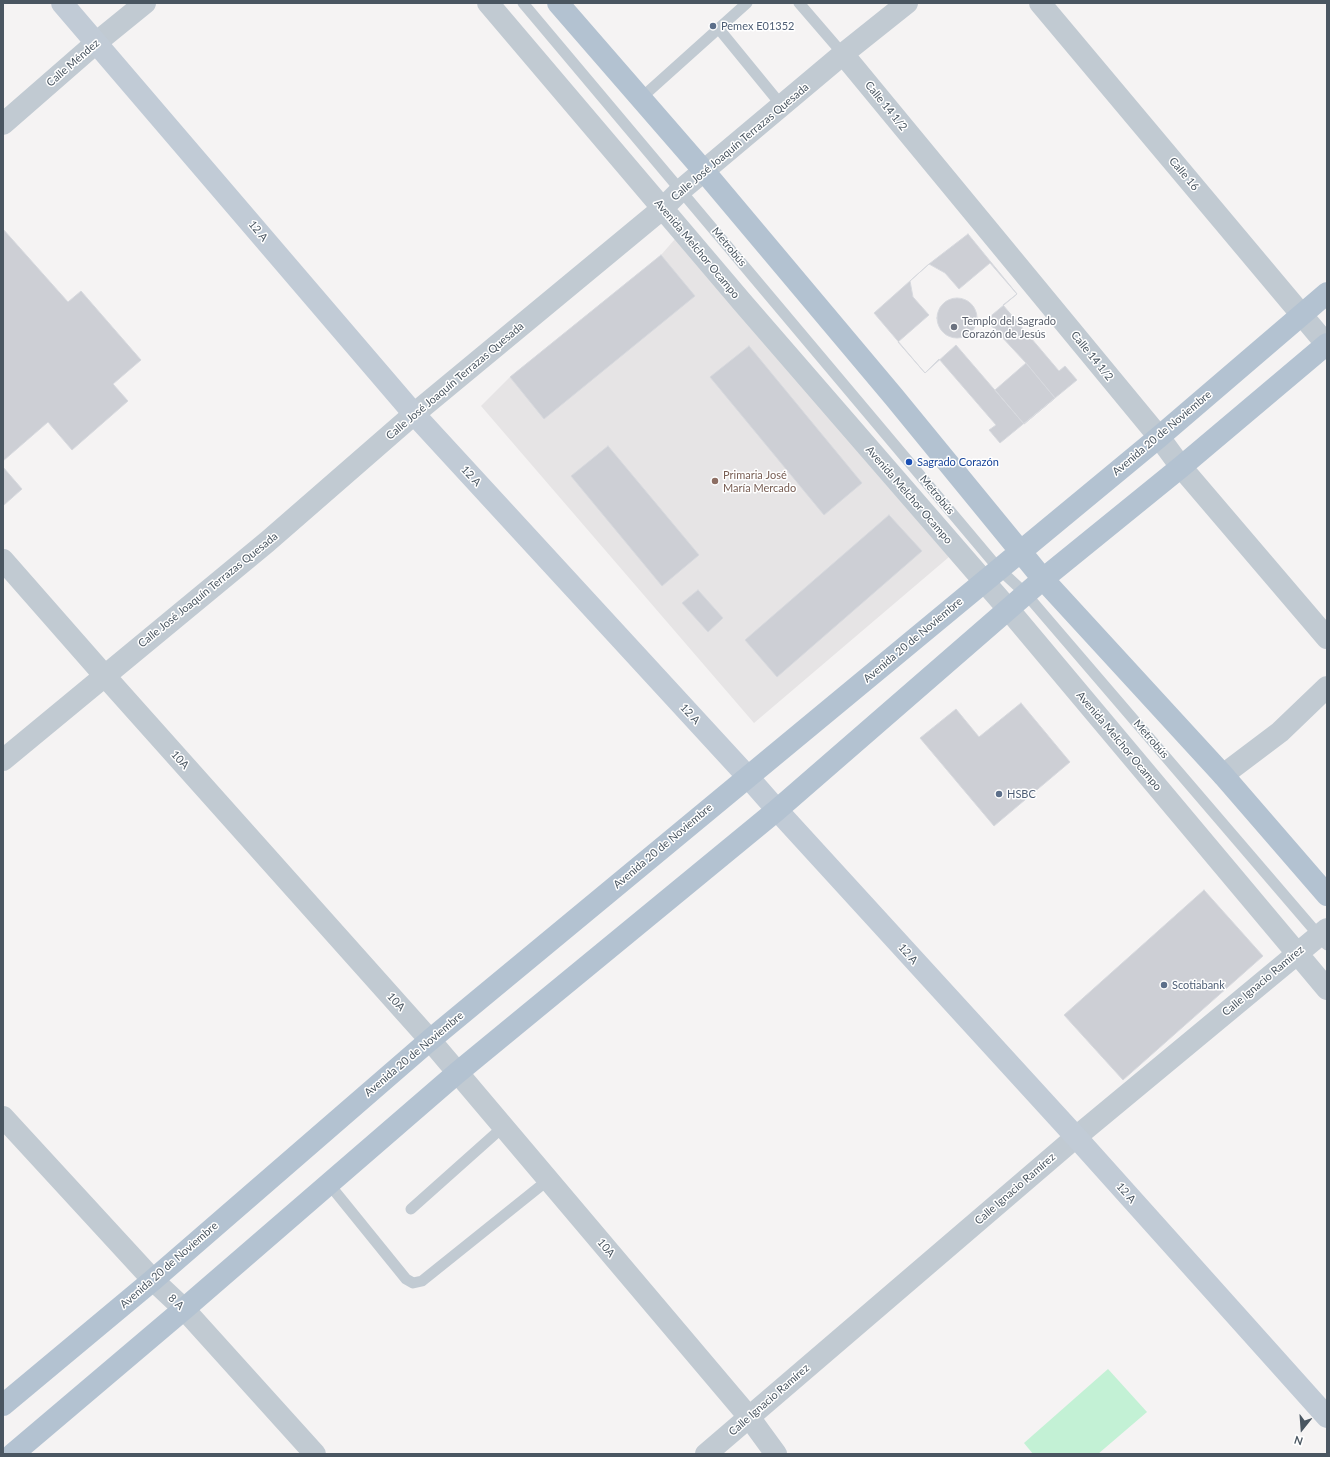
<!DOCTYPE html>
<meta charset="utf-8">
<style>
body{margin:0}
#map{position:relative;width:1330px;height:1457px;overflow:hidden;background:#f5f3f3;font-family:Lato,sans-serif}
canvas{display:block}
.frame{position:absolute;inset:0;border:4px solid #4a5661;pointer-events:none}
.north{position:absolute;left:1282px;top:1409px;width:40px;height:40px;-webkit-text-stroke:3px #fff;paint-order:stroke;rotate:197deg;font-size:11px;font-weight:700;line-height:16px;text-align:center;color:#4a5661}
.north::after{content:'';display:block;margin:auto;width:14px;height:18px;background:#4a5661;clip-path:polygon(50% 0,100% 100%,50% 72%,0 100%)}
</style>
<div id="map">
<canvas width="1330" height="1457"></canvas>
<div class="frame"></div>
<div class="north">N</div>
</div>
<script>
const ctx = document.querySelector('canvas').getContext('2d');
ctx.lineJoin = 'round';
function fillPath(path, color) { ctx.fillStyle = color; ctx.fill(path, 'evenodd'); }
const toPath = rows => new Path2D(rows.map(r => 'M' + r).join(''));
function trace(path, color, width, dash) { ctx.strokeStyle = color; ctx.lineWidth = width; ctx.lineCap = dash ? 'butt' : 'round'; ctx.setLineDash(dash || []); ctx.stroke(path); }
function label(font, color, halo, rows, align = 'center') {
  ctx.font = font + ' Lato,sans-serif'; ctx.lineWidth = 3; ctx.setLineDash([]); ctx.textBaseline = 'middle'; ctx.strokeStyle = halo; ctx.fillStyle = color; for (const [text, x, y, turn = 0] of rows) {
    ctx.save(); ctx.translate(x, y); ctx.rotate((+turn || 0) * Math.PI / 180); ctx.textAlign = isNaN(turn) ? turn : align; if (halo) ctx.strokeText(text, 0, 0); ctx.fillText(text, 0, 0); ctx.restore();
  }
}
fillPath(toPath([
 [675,239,949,557,754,723,481,406,510,377,661,255]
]), '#e6e4e5');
fillPath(toPath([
 [1108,1369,1147,1412,1098,1454,1033,1454,1024,1443]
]), '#c3f1d5');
const building = toPath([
 [3,229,68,302,81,291,141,360,113,384,128,401,72,450,48,422,3,461,3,229],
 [968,234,1017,294,1003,305,1059,371,1065,366,1077,380,1000,443,989,430,996,425,939,359,925,373,874,313,929,264,968,234],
 [661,255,695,296,544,419,510,377,661,255],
 [990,263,1017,294,986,320,1026,363,1055,398,1024,424,956,345,925,373,898,342,929,315,913,297,910,281,929,264,945,273,959,289,990,263],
 '937 318a20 20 0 1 1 40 0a20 20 0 1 1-40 0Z',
 [749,346,862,483,824,515,710,377,749,346],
 [1026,363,1055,398,1024,424,995,390,1026,363],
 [608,446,699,555,662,586,571,476,608,446],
 [3,467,22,489,4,505,3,504,3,467],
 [889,515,922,551,777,677,745,640,889,515],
 [698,590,723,618,708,632,682,603,698,590],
 [1021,703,1070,762,994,826,920,738,956,709,979,737,1021,703],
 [1204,890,1263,956,1123,1080,1064,1015,1204,890]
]);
fillPath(building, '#cdcfd5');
trace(building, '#d7d9de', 1);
trace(toPath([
 [523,3,999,569,1026,594,1327,945],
 [799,3,843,54],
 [719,29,782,106],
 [640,99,747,3],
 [329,1184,406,1279,413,1283,422,1281,548,1180],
 [411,1209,503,1127]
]), '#c1cad2', 11);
trace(toPath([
 [488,3,742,302,1009,610,1327,989],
 [1040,3,1327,345],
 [843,54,1159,437,1181,467,1327,638],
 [3,124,97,42,145,3],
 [3,560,104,675,430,1040,749,1417,776,1454],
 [3,760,267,542,414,414,663,208,681,190,843,54,907,3],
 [1223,775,1280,732,1327,687],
 [3,1117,153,1280,184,1309,315,1454],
 [706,1454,1076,1137,1327,929]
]), '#c1cad2', 22);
trace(toPath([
 [62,3,414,414,748,777,777,810,1076,1137,1327,1417]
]), '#c1cbd6', 22);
trace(toPath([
 [558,3,704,171,894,397,1043,579,1223,775,1327,895],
 [3,1405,153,1280,430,1040,1159,437,1327,293],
 [13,1454,184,1309,457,1073,777,810,1043,579,1181,467,1327,344]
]), '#b3c2d1', 22);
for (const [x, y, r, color] of [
 [713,26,4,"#5c6f8a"],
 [954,327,4,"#6b7280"],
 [909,462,4,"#1a4fb4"],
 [715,481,4,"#8d6e63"],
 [999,794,4,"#5c6f8a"],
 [1164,985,4,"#5c6f8a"]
]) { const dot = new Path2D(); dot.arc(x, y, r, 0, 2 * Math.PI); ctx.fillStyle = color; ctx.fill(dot); trace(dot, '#fff', 1.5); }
label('11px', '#4e5e75', '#fff', [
 ["Pemex E01352",721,26],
 ["HSBC",1007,794],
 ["Scotiabank",1172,985]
], 'left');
label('11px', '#4a5661', '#fff', [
 ["Calle Méndez",73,63,-41],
 ["Calle 14 1/2",886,106,51],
 ["Calle José Joaquín Terrazas Quesada",740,142,-40],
 ["Calle 16",1184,174,50],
 ["12 A",258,231,50],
 ["Metrobús",729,247,50],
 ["Avenida Melchor Ocampo",697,249,50],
 ["Calle 14 1/2",1092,356,51],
 ["Calle José Joaquín Terrazas Quesada",455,381,-40],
 ["Avenida 20 de Noviembre",1162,433,-40],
 ["12 A",471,476,47],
 ["Avenida Melchor Ocampo",909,495,49],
 ["Metrobús",937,495,50],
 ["Calle José Joaquín Terrazas Quesada",208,590,-39],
 ["Avenida 20 de Noviembre",913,640,-40],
 ["12 A",690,714,47],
 ["Metrobús",1151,739,49],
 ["Avenida Melchor Ocampo",1119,741,50],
 ["10A",180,760,48],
 ["Avenida 20 de Noviembre",663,846,-40],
 ["12 A",908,954,48],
 ["Calle Ignacio Ramírez",1263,981,-40],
 ["10A",396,1002,48],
 ["Avenida 20 de Noviembre",414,1054,-40],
 ["Calle Ignacio Ramírez",1015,1189,-41],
 ["12 A",1126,1193,48],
 ["10A",606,1248,50],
 ["Avenida 20 de Noviembre",169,1265,-41],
 ["8 A",176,1302,44],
 ["Calle Ignacio Ramírez",769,1400,-41]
]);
label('11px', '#5b616d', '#fff', [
 ["Templo del Sagrado",962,321],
 ["Corazón de Jesús",962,334]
], 'left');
label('11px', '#164399', '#fff', [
 ["Sagrado Corazón",917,462]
], 'left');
label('11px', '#785e54', '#fff', [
 ["Primaria José",723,475],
 ["María Mercado",723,488]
], 'left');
</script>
